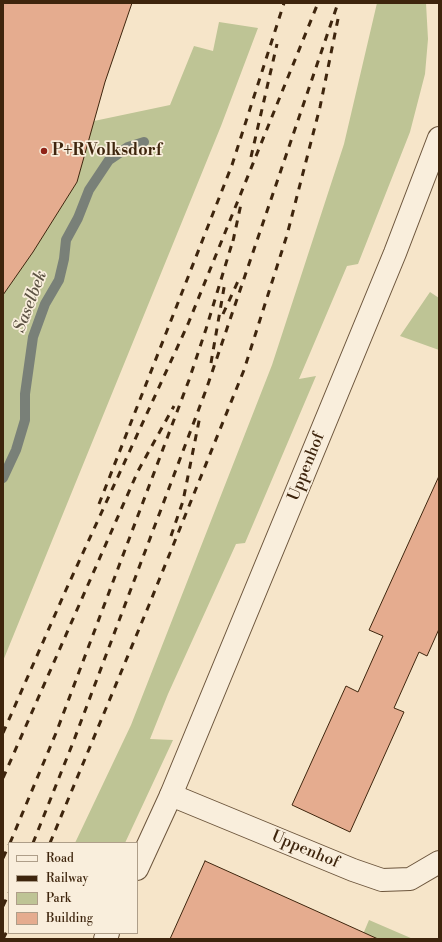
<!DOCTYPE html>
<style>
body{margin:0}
#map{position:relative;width:442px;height:942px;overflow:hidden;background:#f6e5c9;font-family:"Libre Bodoni",serif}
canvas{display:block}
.frame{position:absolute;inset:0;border:4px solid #3e250d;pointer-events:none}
.legend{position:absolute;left:8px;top:842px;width:130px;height:92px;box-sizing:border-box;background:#f9eedc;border:1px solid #ae9e89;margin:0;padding:5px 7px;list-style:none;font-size:12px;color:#3e250d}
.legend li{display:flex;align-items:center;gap:8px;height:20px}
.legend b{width:20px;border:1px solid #ae9e89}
</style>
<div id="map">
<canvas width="442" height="942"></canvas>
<div class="frame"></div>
<ul class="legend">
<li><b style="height:5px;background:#f9eedc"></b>Road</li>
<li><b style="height:5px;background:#3e250d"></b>Railway</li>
<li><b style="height:11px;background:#bec495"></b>Park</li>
<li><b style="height:11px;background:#e5ac8f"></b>Building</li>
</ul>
</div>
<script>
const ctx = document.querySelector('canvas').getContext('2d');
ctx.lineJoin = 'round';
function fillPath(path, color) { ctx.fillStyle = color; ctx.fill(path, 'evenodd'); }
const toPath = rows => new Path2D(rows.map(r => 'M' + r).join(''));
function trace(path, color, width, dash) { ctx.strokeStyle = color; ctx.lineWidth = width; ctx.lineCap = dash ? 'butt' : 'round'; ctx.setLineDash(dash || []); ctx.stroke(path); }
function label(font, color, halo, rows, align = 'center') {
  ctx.font = font + ' "Libre Bodoni",serif'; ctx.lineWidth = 3.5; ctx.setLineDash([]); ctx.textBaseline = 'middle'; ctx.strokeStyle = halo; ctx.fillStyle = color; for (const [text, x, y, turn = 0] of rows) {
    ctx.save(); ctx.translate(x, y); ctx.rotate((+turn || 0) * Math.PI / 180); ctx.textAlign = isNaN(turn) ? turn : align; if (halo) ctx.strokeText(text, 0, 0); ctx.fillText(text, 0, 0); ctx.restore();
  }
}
fillPath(toPath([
 [377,3,426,3,428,39,425,74,410,132,358,264,347,266,299,379,316,376,245,543,236,544,168,694,150,739,173,740,125,843,75,843,131,725,272,365,344,144],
 [219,22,258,28,221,126,3,661,3,295,39,242,77,182,94,121,170,105,194,46,213,51],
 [430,292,439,298,439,350,400,336],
 [369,920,413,939,361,939]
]), '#bec495');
trace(toPath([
 [3,478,16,450,25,420,25,394,33,337,45,304,59,280,64,259,66,240,78,218,89,190,109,160,128,147,144,142]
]), '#798078', 10);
const building = toPath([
 [3,3,132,3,105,82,77,182,33,252,3,295,3,3],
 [439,476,439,629,427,656,419,652,394,708,404,712,350,832,292,805,346,686,358,692,383,636,369,630,439,476],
 [205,861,314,910,378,939,170,939,205,861]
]);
fillPath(building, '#e5ac8f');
trace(building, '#3e250d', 1);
const minor = toPath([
 [171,795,353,870,382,880,410,879,439,862]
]);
const tertiary = toPath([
 [137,869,171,795,317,442,395,253,439,138],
 [105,939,108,933]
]);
trace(minor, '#6c553c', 24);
trace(tertiary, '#6c553c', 24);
trace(minor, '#f9eedc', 22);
trace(tertiary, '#f9eedc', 22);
trace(toPath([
 [251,157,277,44],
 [233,241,241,204],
 [223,314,239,279],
 [211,363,225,282],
 [99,504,232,165,284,3],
 [171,536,183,501,200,416],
 [3,733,65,592,188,324,318,3],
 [3,778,138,471,174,406],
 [10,843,56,733,189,380,206,329,234,237],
 [33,843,74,740,206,390,338,3],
 [50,843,149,605,244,370,287,235,320,107,339,14],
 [3,858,9,845],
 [3,906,9,893],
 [3,939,9,927]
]), '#3e250d', 3, [7, 7]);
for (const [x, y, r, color] of [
 [44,151,4,"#8f2418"]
]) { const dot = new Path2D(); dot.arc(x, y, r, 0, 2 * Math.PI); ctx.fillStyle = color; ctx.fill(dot); trace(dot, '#f9eedc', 1.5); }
label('bold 16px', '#3e250d', '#f9eedc', [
 ["P+R Volksdorf",52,151]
], 'left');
label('16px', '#3e250d', '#f9eedc', [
 ["Uppenhof",307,467,-68],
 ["Uppenhof",305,850,23]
]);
label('italic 17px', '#5c5243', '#f9eedc', [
 ["Saselbek",31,302,-69]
]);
</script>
